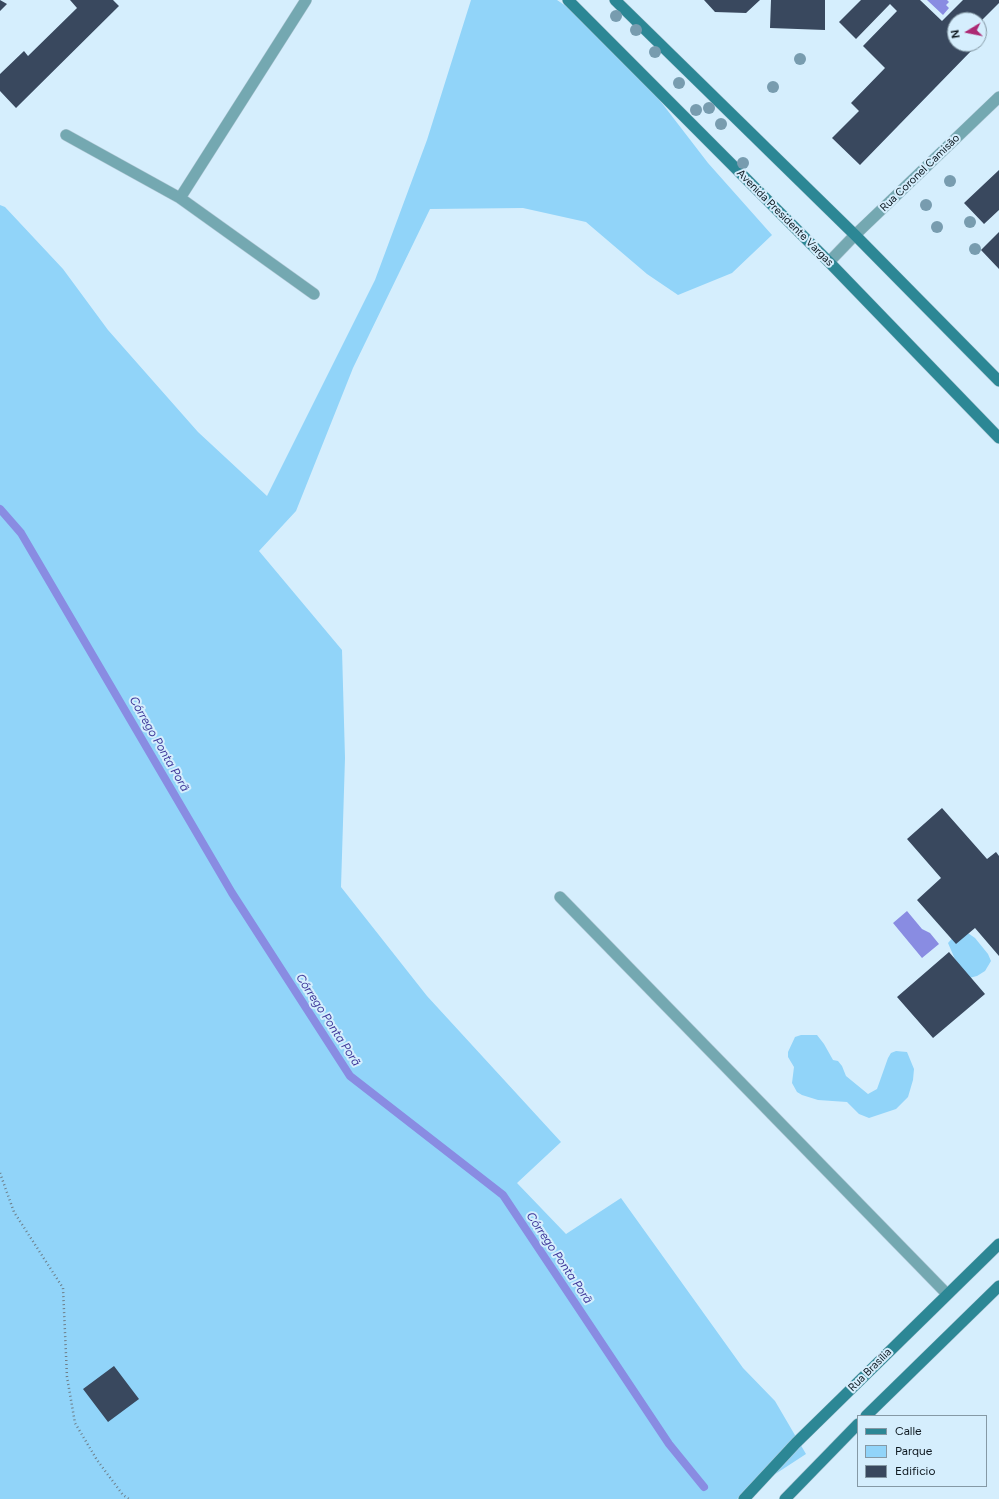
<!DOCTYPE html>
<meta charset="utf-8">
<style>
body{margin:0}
#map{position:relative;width:999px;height:1499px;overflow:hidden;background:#d5eefd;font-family:Figtree,sans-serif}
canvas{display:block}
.legend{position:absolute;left:857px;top:1415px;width:130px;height:72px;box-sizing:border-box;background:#d5eefd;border:1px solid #8599a5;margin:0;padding:5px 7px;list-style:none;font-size:12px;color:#0e1920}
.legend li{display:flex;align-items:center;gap:8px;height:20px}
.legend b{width:20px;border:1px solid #8599a5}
.north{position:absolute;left:947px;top:12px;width:40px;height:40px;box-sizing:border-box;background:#d5eefd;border:1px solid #8599a5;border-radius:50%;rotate:260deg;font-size:11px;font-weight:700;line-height:16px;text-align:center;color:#0e1920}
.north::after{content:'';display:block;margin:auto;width:14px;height:18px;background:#ac2973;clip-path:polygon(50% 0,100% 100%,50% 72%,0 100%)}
</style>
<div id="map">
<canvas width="999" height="1499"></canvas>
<ul class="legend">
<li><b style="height:5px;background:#2c8795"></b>Calle</li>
<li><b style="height:11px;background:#91d4f9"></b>Parque</li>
<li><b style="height:11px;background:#39485e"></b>Edificio</li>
</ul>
<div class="north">N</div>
</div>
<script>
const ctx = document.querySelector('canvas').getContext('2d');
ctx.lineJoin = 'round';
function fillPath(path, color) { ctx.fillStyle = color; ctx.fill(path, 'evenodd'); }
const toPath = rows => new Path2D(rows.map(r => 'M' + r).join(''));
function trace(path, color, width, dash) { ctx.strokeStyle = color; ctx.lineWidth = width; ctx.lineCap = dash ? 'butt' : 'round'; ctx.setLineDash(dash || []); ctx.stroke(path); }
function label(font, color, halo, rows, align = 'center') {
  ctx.font = font + ' Figtree,sans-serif'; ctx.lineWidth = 4; ctx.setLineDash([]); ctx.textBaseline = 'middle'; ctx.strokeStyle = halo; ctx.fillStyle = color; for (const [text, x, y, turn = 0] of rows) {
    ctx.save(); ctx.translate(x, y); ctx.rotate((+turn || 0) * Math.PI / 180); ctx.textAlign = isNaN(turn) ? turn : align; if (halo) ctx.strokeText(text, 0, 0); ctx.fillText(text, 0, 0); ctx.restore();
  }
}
fillPath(toPath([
 [471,0,557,0,611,37,708,163,772,235,732,273,678,295,647,274,586,222,523,208,430,209,353,368,296,511,259,551,342,650,345,758,341,887,427,996,561,1142,517,1183,566,1234,621,1198,743,1368,775,1401,806,1454,737,1499,0,1499,0,205,5,207,63,269,108,330,198,432,267,496,375,280,427,140],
 [965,931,975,938,988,954,991,961,985,971,977,976,969,978,957,964,948,943,955,935],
 [801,1035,817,1035,824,1044,833,1060,838,1061,842,1066,846,1076,868,1094,877,1089,888,1058,891,1053,896,1051,907,1052,914,1069,913,1080,908,1097,896,1109,869,1118,859,1114,847,1102,818,1100,802,1095,797,1092,792,1083,794,1067,788,1057,788,1052,795,1037]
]), '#91d4f9');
fillPath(toPath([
 [927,0,947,0,949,2,946,5,949,8,943,15],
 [907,911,922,929,930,933,939,944,922,958,893,923]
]), '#898ce2');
trace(toPath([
 [0,509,21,533,232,893,350,1076,503,1195,669,1444,704,1487]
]), '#898ce2', 8);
fillPath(toPath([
 [0,0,7,4,0,11],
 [70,0,113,0,119,6,16,108,0,91,0,74,24,51,28,56,77,8],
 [704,0,760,0,746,13,715,12],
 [771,0,825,0,825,30,770,28],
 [861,0,920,0,942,21,963,0,999,0,999,3,979,23,979,20,955,20,955,44,965,44,972,50,860,165,832,138,859,111,851,103,885,68,863,46,897,11,890,4,856,39,839,22],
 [999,170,999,210,984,224,964,203],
 [999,232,999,269,981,250],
 [942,808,987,859,996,852,999,856,999,956,975,928,956,944,917,900,941,878,907,839],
 [949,952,985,994,933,1038,897,997],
 [114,1366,139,1399,108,1422,83,1389]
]), '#39485e');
const minor = toPath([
 [66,135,180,198,314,294],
 [180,198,306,0],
 [829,262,855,235,999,97],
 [560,897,947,1294]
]);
const secondary = toPath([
 [568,0,829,262,999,438],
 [615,0,855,235,999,381],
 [866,1416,999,1286],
 [744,1499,796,1443,999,1244],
 [785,1499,858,1424]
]);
trace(minor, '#b1c8d5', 12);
trace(secondary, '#b1c8d5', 12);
trace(toPath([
 [0,1173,14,1212,63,1288,67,1377,75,1423,97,1460,123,1495,129,1499]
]), '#6e7f8a', 2.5, [1, 3]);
trace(minor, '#74a8b1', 11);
trace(secondary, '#2c8795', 11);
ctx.fillStyle = '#789caf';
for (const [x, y] of [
 [616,16],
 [636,30],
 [655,52],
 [800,59],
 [679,83],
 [773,87],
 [709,108],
 [696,110],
 [721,124],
 [743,163],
 [950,181],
 [926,205],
 [970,222],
 [937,227],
 [975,249]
]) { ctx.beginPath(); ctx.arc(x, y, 6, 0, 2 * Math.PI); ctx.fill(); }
label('11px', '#0e1920', '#d5eefd', [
 ["Rua Coronel Camisão",920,173,-44],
 ["Avenida Presidente Vargas",785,218,45],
 ["Rua Brasília",870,1370,-45]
]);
label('italic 12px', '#3e3699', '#d5eefd', [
 ["Córrego Ponta Porã",159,744,60],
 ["Córrego Ponta Porã",328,1020,57],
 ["Córrego Ponta Porã",559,1258,56]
]);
</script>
